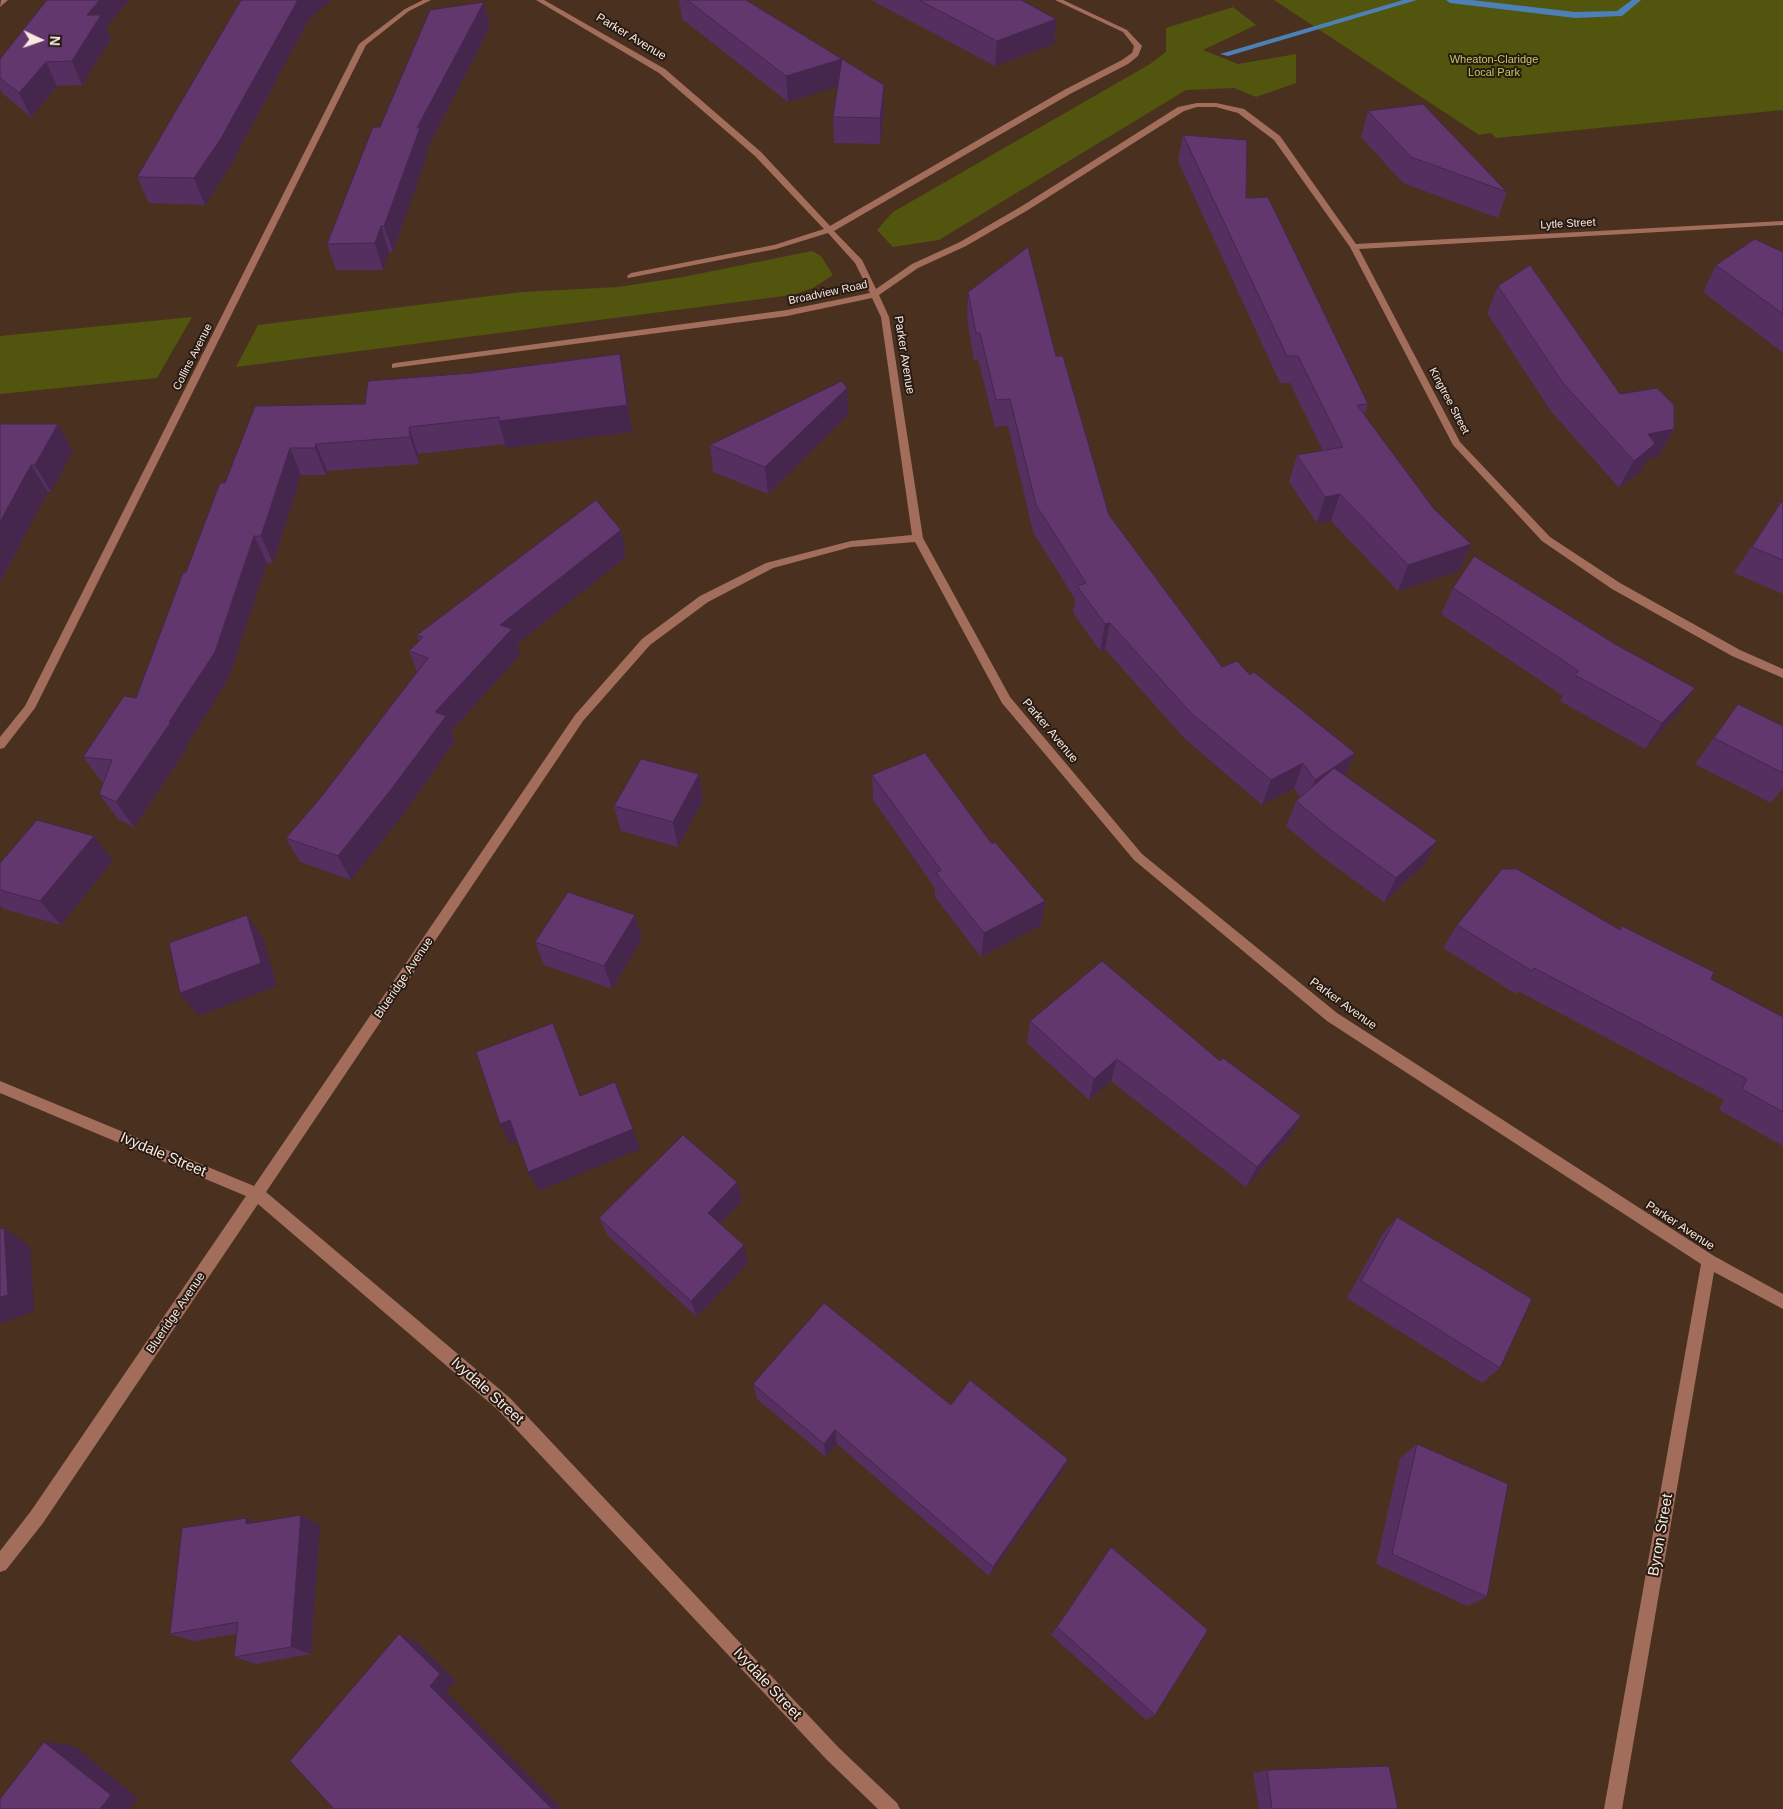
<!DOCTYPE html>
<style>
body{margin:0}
#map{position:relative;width:1783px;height:1809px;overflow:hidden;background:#4a301f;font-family:Arial,sans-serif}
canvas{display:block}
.north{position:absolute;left:15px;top:15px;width:50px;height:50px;-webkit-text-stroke:4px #271b14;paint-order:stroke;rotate:93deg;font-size:14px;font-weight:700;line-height:20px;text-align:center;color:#f9e8dd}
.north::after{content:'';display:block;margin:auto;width:18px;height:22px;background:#f9e8dd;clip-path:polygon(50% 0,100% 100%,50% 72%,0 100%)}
</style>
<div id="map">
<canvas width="1783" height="1809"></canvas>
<div class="north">N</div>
</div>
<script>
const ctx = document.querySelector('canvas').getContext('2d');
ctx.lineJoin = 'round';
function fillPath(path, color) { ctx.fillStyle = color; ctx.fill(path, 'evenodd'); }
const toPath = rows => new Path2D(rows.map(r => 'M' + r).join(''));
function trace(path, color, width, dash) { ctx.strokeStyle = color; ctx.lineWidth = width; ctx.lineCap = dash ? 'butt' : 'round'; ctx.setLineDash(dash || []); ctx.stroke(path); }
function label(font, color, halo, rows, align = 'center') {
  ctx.font = font + ' Arial,sans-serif'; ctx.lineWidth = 4; ctx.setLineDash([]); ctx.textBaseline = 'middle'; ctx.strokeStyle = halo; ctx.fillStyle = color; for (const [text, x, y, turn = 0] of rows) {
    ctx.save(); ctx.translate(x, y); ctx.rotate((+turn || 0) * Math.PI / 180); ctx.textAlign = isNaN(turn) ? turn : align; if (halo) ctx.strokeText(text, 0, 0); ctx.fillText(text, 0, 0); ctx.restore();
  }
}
fillPath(toPath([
 [1274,0,1783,0,1783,110,1496,138,1491,133,1479,135],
 [1233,7,1256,25,1203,50,1238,64,1296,54,1296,83,1256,97,1234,88,1186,90,939,240,893,247,877,230,893,212,1150,64,1166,52,1166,28],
 [812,251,821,256,833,275,813,288,792,295,236,367,258,325,522,292,618,287,683,277],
 [192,317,157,378,0,394,0,336]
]), '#51550e');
fillPath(toPath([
 [1403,0,1417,0,1228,56,1220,54,1403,0],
 [1446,0,1472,0,1575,12,1617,11,1632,0,1641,0,1622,16,1575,18,1450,3,1446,0]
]), '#4c80b7');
fillPath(toPath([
 [1,0,8,0,0,7,1,0],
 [423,0,431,0,409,11,366,45,35,708,4,748,0,749,0,737,25,706,359,44,405,9,423,0],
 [536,0,544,0,665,69,761,152,830,226,1064,90,1122,60,1132,53,1134,46,1123,32,1055,0,1063,0,1127,30,1142,46,1138,56,1128,64,1070,94,834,231,862,260,876,289,912,264,960,242,1022,206,1178,107,1197,103,1216,103,1244,109,1280,136,1356,244,1783,221,1783,225,1359,249,1460,442,1550,537,1620,583,1740,650,1783,669,1783,678,1732,656,1612,589,1542,541,1453,445,1350,247,1274,140,1238,113,1216,107,1197,107,1184,111,1028,210,966,246,918,268,879,295,889,317,923,538,1010,697,1142,854,1337,1013,1714,1256,1783,1294,1783,1309,1714,1272,1622,1809,1604,1809,1701,1264,1327,1021,1134,860,1002,703,915,542,851,547,773,568,708,602,650,645,583,721,266,1192,510,1398,839,1748,897,1803,900,1809,878,1809,827,1760,498,1410,258,1204,43,1523,6,1570,0,1572,0,1551,31,1511,246,1196,0,1093,0,1081,254,1186,575,715,642,639,700,596,766,563,851,541,912,535,881,317,872,298,787,316,392,368,392,364,395,363,787,310,870,293,855,263,828,233,776,249,628,278,627,276,631,273,774,245,824,229,755,156,659,73,536,0]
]), '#a26e5b');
fillPath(toPath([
 [47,0,129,0,106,27,111,38,82,85,57,86,31,117,3,94,0,89,0,59],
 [679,0,746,0,842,59,842,63,884,85,884,111,880,144,834,143,833,117,838,86,788,102,682,19],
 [871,0,1021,0,1056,19,1054,44,995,66],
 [484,2,490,27,426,151,427,155,393,252,389,252,383,270,336,270,327,244,380,127],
 [309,19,230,166,205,205,149,203,137,177],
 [1368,111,1507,192,1498,218,1403,183,1361,137],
 [1183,135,1246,198,1368,404,1364,415,1434,509,1471,544,1459,571,1398,591,1331,521,1317,523,1289,482,1297,455,1323,451,1290,383,1280,383,1178,161],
 [1783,252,1783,353,1703,292,1716,265],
 [1498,286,1620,394,1674,429,1659,456,1647,459,1641,471,1619,488,1550,410,1487,313],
 [968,292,1056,356,1109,515,1222,667,1250,675,1355,753,1345,776,1437,841,1424,865,1384,902,1321,856,1286,826,1296,801,1300,797,1294,788,1262,805,1184,738,1105,649,1100,651,1073,612,1075,599,1033,532,1008,426,995,427,978,360,974,360,967,319],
 [625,381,632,432,506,448,505,444,418,454,419,464,327,471,326,475,301,475,273,563,267,563,229,678,186,746,187,748,134,827,118,819,99,794,104,782,102,782,83,757,136,698,186,572,225,483,365,404],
 [847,388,848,415,768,494,713,472,710,445],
 [0,424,73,451,51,492,48,492,0,582],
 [1781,502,1783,503,1783,594,1734,573],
 [621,530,626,557,517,644,520,655,451,731,455,741,401,817,351,880,300,862,286,838,322,796,417,672,409,651,419,641,417,635],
 [1453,588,1677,714,1645,749,1560,701,1563,696,1441,614],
 [1738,704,1783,726,1783,788,1771,803,1695,764],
 [699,774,703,800,678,847,621,831,614,806],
 [872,775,992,844,1045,901,1041,925,981,957,935,897,935,888,873,800],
 [113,860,61,925,4,909,0,905,0,863],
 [1457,925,1619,929,1622,926,1711,979,1783,1017,1783,1146,1719,1110,1724,1100,1518,991,1516,994,1443,948],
 [642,939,612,989,544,965,535,942],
 [1030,1021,1290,1136,1246,1187,1111,1081,1089,1100,1027,1043],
 [737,1182,742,1201,720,1224,748,1263,697,1317,608,1236,599,1218],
 [1397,1217,1500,1368,1482,1383,1347,1298,1382,1235],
 [753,1384,951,1405,1068,1459,1062,1472,989,1576,837,1444,826,1457,757,1399],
 [1417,1444,1487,1597,1467,1606,1376,1564,1400,1458],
 [255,1522,320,1526,311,1654,256,1664,234,1657,237,1634,194,1641,170,1634],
 [1111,1547,1155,1715,1146,1720,1051,1635],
 [1267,1770,1398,1809,1259,1809,1253,1773]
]), '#542f5f');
fillPath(toPath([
 [100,0,129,0,106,27,111,38,82,85,72,61,87,15],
 [298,0,332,0,309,19,230,166,205,205,194,178],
 [484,2,490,27,426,151,427,155,393,252,384,226,417,128],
 [1056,19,1054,44,995,66,997,41],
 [842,59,842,85,788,102,786,76],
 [46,62,57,86,31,117,19,93],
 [884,85,884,111,880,144,880,118],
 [381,226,389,252,383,270,375,243],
 [620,354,625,381,632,432,506,448,499,421],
 [847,388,848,415,768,494,765,467],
 [58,424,73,451,51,492,35,465],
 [409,427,418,454,419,464,410,437],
 [1674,429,1659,456,1647,459,1641,471,1619,488,1648,434],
 [316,444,327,471,326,475,315,448],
 [290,448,301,475,273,563,261,536],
 [31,465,48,492,0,582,0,522],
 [1340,494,1331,521,1317,523,1325,497],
 [621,530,626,557,517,644,520,655,451,731,455,741,401,817,351,880,338,856,435,712,500,625],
 [254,536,267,563,229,678,186,746,187,748,134,827,116,802,169,722],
 [1471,544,1459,571,1398,591,1408,565],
 [1110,623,1105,649,1100,651,1105,624],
 [1695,688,1677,714,1645,749,1662,723],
 [1355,753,1344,778,1305,805,1315,780],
 [1303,763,1294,788,1262,805,1271,780],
 [699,774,703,800,678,847,673,822],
 [94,836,113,860,61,925,40,901],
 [1437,841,1424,865,1384,902,1396,878],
 [1045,901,1041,925,981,957,984,933],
 [247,915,263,938,277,986,198,1016,180,993],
 [635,915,642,939,612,989,604,966],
 [553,1023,562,1045,588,1117,580,1096],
 [1117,1059,1111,1081,1089,1100,1094,1079],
 [1301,1116,1290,1136,1246,1187,1257,1167],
 [510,1120,520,1140,510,1144,500,1124],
 [633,1129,640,1149,539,1191,528,1172],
 [737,1182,742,1201,713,1231,708,1213],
 [4,1228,30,1246,34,1311,0,1324,0,1297],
 [744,1245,748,1263,697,1317,691,1301],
 [835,1430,837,1444,826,1457,824,1444],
 [1068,1459,1062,1472,989,1576,993,1567],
 [301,1515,320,1526,311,1654,291,1647],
 [246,1518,267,1529,246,1524],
 [399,1634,416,1642,456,1681,446,1692,562,1809,552,1809,430,1686],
 [44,1742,74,1746,138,1798,130,1809,100,1809]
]), '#45264d');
const building = toPath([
 [47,0,100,0,87,15,101,15,72,61,46,62,19,93,0,78,0,59,47,0],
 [241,0,298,0,220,140,194,178,137,177,241,0],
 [687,0,746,0,842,59,786,76,687,0],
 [919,0,1021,0,1056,19,997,41,919,0],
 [484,2,417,128,420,128,384,226,381,226,375,243,327,244,373,127,380,127,430,10,484,2],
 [842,59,884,85,880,118,833,117,842,59],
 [1423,104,1507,192,1411,157,1368,111,1423,104],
 [1183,135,1247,140,1246,198,1268,197,1368,404,1357,405,1434,509,1471,544,1408,565,1340,494,1325,497,1297,455,1343,447,1298,356,1287,356,1183,135],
 [1755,239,1783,252,1783,314,1716,265,1755,239],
 [1028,247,1056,356,1063,356,1109,515,1222,667,1237,661,1250,675,1254,672,1355,753,1315,780,1303,763,1271,780,1191,713,1110,623,1105,624,1077,586,1086,583,1036,505,1010,399,996,400,980,333,976,333,968,292,1028,247],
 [1530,265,1620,394,1657,388,1674,405,1674,429,1648,434,1655,444,1634,461,1563,383,1498,286,1530,265],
 [620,354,627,405,499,421,499,417,409,427,410,437,316,444,315,448,290,448,261,536,254,536,215,652,169,722,171,722,116,802,99,794,112,760,83,757,124,696,136,698,183,573,186,572,220,483,225,483,255,406,365,404,368,381,472,373,620,354],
 [842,381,847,388,765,467,710,445,842,381],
 [0,424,58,424,35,465,31,465,0,522,0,424],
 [596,500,621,530,500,625,512,629,435,712,446,716,389,792,338,856,286,838,322,796,428,658,409,651,423,637,417,635,596,500],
 [1781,502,1783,503,1783,560,1752,547,1781,502],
 [1474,556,1615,644,1695,688,1662,723,1575,675,1579,671,1453,588,1474,556],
 [1738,704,1783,726,1783,773,1714,738,1738,704],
 [925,753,992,844,995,842,1045,901,984,933,936,873,941,870,872,775,925,753],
 [641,759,699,774,673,822,614,806,641,759],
 [1334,768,1437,841,1396,878,1332,831,1296,801,1334,768],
 [37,820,94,836,40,901,0,890,0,863,37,820],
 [1502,869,1517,869,1620,930,1622,926,1714,972,1711,979,1783,1017,1783,1112,1742,1089,1747,1079,1534,968,1532,971,1457,925,1502,869],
 [568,892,635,915,604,966,535,942,568,892],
 [247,915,261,963,180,993,169,943,247,915],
 [1102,961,1220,1061,1223,1058,1301,1116,1257,1167,1117,1059,1094,1079,1030,1021,1102,961],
 [553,1023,580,1096,615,1082,633,1129,528,1172,510,1120,500,1124,476,1052,553,1023],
 [683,1135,737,1182,708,1213,744,1245,691,1301,599,1218,683,1135],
 [1397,1217,1532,1299,1500,1368,1361,1281,1397,1217],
 [4,1228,8,1295,0,1297,0,1229,4,1228],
 [824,1303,951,1405,970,1380,1068,1459,993,1567,835,1430,824,1444,753,1384,824,1303],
 [1417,1444,1508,1484,1487,1597,1392,1554,1417,1444],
 [301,1515,291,1647,234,1657,238,1622,170,1634,182,1528,246,1518,246,1524,301,1515],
 [1111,1547,1208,1630,1155,1715,1057,1627,1111,1547],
 [399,1634,440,1674,430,1686,552,1809,334,1809,290,1761,399,1634],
 [44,1742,111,1795,100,1809,0,1809,0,1799,44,1742],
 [1389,1766,1398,1809,1272,1809,1267,1770,1389,1766]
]);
fillPath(building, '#62376e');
trace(building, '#45264d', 1);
label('11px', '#c0c85e', '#271b14', [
 ["Wheaton-Claridge",1494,60],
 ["Local Park",1494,73]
]);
label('11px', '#f9e8dd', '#271b14', [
 ["Lytle Street",1568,224,-3],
 ["Broadview Road",828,293,-12],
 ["Collins Avenue",193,357,-63],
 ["Kingtree Street",1449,401,62]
]);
label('12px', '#f9e8dd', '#271b14', [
 ["Parker Avenue",631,37,31],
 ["Parker Avenue",904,355,81],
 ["Parker Avenue",1050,731,50],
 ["Blueridge Avenue",404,978,-56],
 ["Parker Avenue",1343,1004,36],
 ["Parker Avenue",1680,1226,33],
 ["Blueridge Avenue",176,1313,-56]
]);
label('15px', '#f9e8dd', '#271b14', [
 ["Ivydale Street",163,1155,23],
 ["Ivydale Street",487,1391,42],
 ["Byron Street",1661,1535,-80],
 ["Ivydale Street",767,1684,47]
]);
</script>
